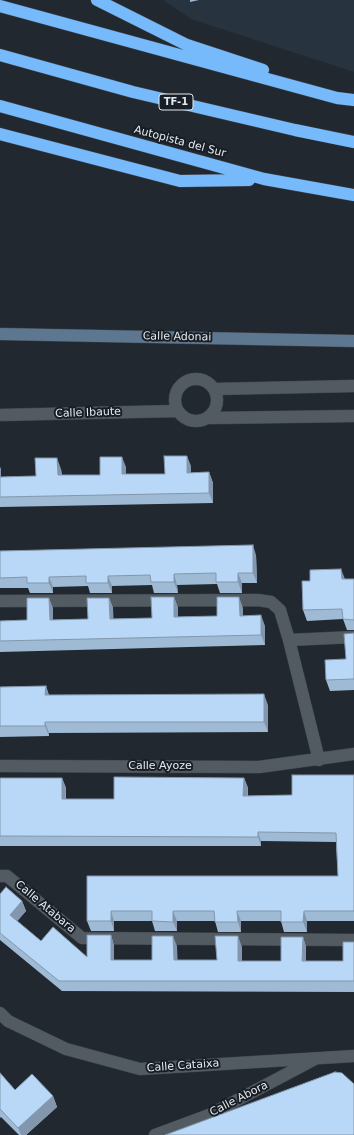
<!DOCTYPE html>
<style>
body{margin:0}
canvas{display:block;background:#21282f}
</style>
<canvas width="354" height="1135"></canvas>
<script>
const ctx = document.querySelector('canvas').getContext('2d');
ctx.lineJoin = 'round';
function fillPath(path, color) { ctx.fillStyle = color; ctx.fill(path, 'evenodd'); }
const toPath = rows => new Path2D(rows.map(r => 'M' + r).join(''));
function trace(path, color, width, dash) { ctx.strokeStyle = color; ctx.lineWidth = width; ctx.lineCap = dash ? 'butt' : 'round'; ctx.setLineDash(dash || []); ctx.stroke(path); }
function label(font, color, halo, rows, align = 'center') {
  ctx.font = font + ' "DejaVu Sans",sans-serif'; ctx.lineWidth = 4; ctx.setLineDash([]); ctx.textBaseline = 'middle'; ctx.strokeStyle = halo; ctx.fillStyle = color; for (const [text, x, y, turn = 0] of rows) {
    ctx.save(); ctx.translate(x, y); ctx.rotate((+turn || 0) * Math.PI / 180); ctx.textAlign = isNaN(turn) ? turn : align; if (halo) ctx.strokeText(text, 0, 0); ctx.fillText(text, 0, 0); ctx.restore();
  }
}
fillPath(toPath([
 [163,0,354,0,354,72,191,19]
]), '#27333e');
const street = toPath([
 '175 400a21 21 0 1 1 42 0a21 21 0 1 1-42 0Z',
 [214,389,354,386],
 [0,415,177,411],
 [210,418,354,416],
 [0,601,258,600,271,602,280,610,289,640,319,760],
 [289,640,354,637],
 [0,766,259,767,354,754],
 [0,876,7,876,82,938,354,940],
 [0,1013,8,1021,66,1049,140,1069,354,1056],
 [155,1135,209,1115,315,1059]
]);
const secondary = toPath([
 [0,334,354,341]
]);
const highway = toPath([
 [97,0,187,45,263,70],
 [0,6,337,98,354,100],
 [0,55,133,92,295,130,354,142],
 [0,106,264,179,354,195],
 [0,134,180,181,249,180]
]);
trace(street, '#40454b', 13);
trace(secondary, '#40454b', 13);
trace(highway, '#40454b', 13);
trace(street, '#525a62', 12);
trace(secondary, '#5d7790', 12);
trace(highway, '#77bafc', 12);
fillPath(toPath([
 [190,0,199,0,190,2],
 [191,466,191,473,209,472,213,483,213,503,0,507,0,467,1,470,1,477,36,476,61,469,62,475,100,475,126,467,126,474,165,474],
 [0,551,256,555,257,583,242,583,242,593,220,593,217,584,177,585,178,593,154,593,152,585,112,586,112,593,90,593,88,586,53,587,53,593,30,593,28,588,0,588],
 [354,579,354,630,347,630,343,619,307,621,303,610,310,581],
 [174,597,178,608,178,617,217,616,243,608,243,616,265,626,265,645,0,652,0,621,27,620,53,608,53,620,88,619,109,598,113,608,113,619,152,618],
 [354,633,354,690,330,691,326,680,346,659],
 [46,686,49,695,268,705,268,732,49,733,49,736,0,737,0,687],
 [354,775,354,921,307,921,307,932,284,932,281,921,241,921,241,932,218,932,215,921,177,921,177,931,155,931,152,921,114,921,114,931,91,931,87,921,87,876,338,876,336,842,261,841,261,846,0,846,0,778,62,778,66,788,66,799,114,799,244,778,248,788,248,796,292,795],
 [0,894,22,901,26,911,17,921,41,941,87,957,111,935,114,946,114,960,152,960,177,946,177,960,217,960,242,947,242,961,281,961,303,937,306,947,306,961,343,961,354,942,354,992,62,991,0,940],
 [0,1073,15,1090,53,1096,57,1107,26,1135,19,1135,1,1117,0,1118]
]), '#9fbad4');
fillPath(toPath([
 [187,456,191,466,191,483,187,473],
 [122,457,126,467,126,484,122,474],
 [57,458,61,469,62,486,58,475],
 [0,467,1,470,1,487,0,483],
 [209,472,213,483,213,503,209,493],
 [253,545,256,555,257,583,253,573],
 [341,569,345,579,342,579],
 [238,573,242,583,242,593,238,582],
 [174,574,177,585,178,593,174,582],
 [108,576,112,586,112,593,108,583],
 [49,577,53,587,53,593,49,583],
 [174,597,178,608,178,627,174,617],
 [239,597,243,608,243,626,240,616],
 [49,598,53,608,53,630,50,620],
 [109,598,113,608,114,629,110,619],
 [261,615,265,626,265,645,261,635],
 [46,686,49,697,45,695],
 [264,694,268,705,268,732,264,722],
 [45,722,49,733,49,736,45,726],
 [62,778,66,788,65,809,62,799],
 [244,778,248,788,247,805,243,796],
 [258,832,261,841,261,846,258,837],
 [22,901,26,911,14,925,10,915],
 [111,911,114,921,114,931,111,921],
 [173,911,177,921,177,931,173,922],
 [237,911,241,921,241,932,238,922],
 [304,911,307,921,307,932,303,922],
 [111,935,114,946,114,970,111,960],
 [173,936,177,946,178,971,174,960],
 [238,936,242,947,242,971,238,961],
 [303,937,306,947,306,971,302,961],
 [53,1096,57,1107,26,1135,21,1135,18,1128]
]), '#8297ad');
const building = toPath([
 [164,456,187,456,187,473,209,472,209,493,0,497,0,477,36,476,35,458,57,458,58,475,100,475,100,457,122,457,122,474,165,474,164,456],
 [253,545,253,573,238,573,238,582,216,582,216,573,174,574,174,582,151,582,150,575,108,576,108,583,86,583,86,576,49,577,49,583,27,583,27,577,0,578,0,551,253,545],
 [341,569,342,579,354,579,354,620,343,619,342,609,303,610,302,581,310,581,310,570,341,569],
 [151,597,174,597,174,617,217,616,217,597,239,597,240,616,261,615,261,635,0,641,0,621,27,620,27,598,49,598,50,620,88,619,87,598,109,598,110,619,152,618,151,597],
 [354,633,354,679,326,680,325,660,346,659,344,634,354,633],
 [46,686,45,695,264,694,264,722,45,722,45,726,0,726,0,687,46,686],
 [292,775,354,775,354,911,304,911,303,922,281,922,281,911,237,911,238,922,215,922,214,911,173,911,173,922,152,921,152,911,111,911,111,921,87,921,87,876,338,876,336,833,258,832,258,837,0,836,0,778,62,778,62,799,114,799,114,777,244,778,243,796,292,795,292,775],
 [6,887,22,901,10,915,41,941,53,927,87,957,87,935,111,935,111,960,152,960,152,936,173,936,174,960,217,960,215,936,238,936,238,961,281,961,281,937,303,937,302,961,343,961,343,942,354,942,354,981,59,981,0,933,0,894,6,887],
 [335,1072,342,1073,354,1084,354,1135,165,1135,335,1072],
 [0,1073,15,1090,32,1074,53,1096,18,1128,0,1109,0,1073]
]);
fillPath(building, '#b9d8f7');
trace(building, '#8297ad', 1);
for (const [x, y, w] of [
 [176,102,34]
]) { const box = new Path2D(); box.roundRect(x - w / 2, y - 8, w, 16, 3); ctx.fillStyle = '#181e25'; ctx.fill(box); trace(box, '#e6eaef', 1); }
label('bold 10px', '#e6eaef', null, [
 ["TF-1",176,102]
]);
label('11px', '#e6eaef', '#181e25', [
 ["Autopista del Sur",180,142,15],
 ["Calle Adonai",177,337,1],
 ["Calle Ibaute",88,413,-2],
 ["Calle Ayoze",160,766],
 ["Calle Atabara",45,907,40],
 ["Calle Cataixa",183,1066,-4],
 ["Calle Abora",239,1099,-27]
]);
</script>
